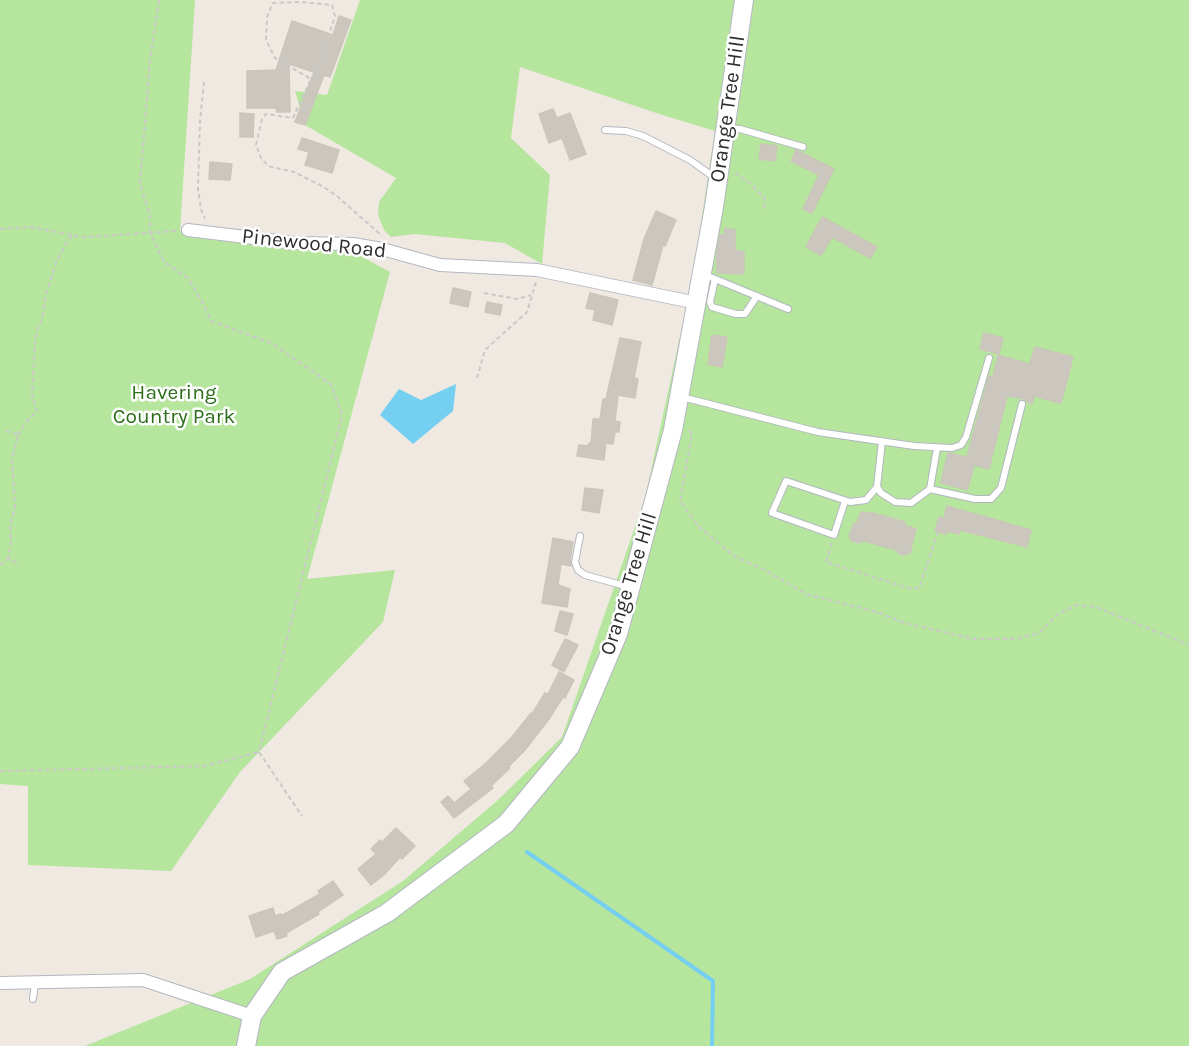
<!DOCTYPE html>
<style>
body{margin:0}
canvas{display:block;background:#efe9e1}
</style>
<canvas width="1189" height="1046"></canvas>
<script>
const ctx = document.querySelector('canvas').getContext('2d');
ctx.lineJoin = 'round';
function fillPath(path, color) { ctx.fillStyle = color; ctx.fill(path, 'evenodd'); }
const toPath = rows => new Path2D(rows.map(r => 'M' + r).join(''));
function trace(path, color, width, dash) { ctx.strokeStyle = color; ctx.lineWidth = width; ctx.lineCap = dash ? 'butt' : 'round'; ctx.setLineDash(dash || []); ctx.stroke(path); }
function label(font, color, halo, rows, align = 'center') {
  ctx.font = font + ' Karla,sans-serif'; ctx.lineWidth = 5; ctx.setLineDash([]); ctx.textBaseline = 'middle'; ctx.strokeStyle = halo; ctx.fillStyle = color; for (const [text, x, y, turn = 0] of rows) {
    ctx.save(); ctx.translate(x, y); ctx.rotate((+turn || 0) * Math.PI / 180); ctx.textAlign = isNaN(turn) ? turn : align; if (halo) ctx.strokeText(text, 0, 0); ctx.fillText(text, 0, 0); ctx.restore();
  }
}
fillPath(toPath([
 [0,0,195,0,180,231,355,253,390,272,307,579,395,570,383,622,240,772,171,871,28,865,28,786,0,784],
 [360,0,1189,0,1189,1046,85,1046,250,979,403,881,498,800,562,737,645,498,692,281,715,131,656,113,520,67,511,138,550,175,542,264,505,243,414,234,391,237,384,230,378,215,379,202,396,178,305,125,295,91,327,95]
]), '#b6e59e');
fillPath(toPath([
 [456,384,453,411,413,444,380,415,399,389,421,400]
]), '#75cff0');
trace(toPath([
 [527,852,713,981,712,1046]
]), '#75cff0', 4);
const building = toPath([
 [339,16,351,20,330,77,324,75,305,125,295,122,314,72,289,64,290,112,277,112,276,108,247,108,247,71,276,70,292,21,333,35,339,16],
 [553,109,557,118,570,113,586,154,570,160,562,138,549,143,539,114,553,109],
 [240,113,254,114,253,137,240,137,240,113],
 [302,138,339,150,332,173,305,165,309,152,298,149,302,138],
 [761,144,777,146,775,161,759,159,761,144],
 [796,150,834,169,812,213,803,209,819,175,791,161,796,150],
 [210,162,232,164,230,180,209,179,210,162],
 [656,211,676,220,665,246,663,245,652,285,633,280,644,239,656,211],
 [822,217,877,247,870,258,832,237,821,255,806,247,822,217],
 [725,228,735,230,735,250,744,252,744,274,717,273,717,252,720,235,724,235,725,228],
 [453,288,471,292,468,307,450,303,453,288],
 [590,293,618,300,612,325,593,320,595,310,586,308,590,293],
 [487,302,502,305,500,315,485,312,487,302],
 [984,333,1003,338,999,354,980,349,984,333],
 [712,335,727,337,722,367,708,364,712,335],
 [620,338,641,342,634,378,638,379,635,398,618,395,615,421,620,422,619,432,615,432,613,444,606,443,604,460,577,456,579,445,588,446,589,443,591,444,593,419,600,419,603,399,606,399,620,338],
 [1035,347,1073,357,1061,403,1034,396,1032,404,1024,399,1007,396,989,469,974,465,967,490,941,483,948,453,967,457,989,376,993,377,998,355,1030,364,1035,347],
 [585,488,603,490,599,513,582,510,585,488],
 [947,506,1031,530,1027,547,960,530,959,534,947,531,946,534,935,531,939,517,944,518,947,506],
 [861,512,869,514,869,512,905,522,904,525,916,529,910,553,904,555,899,554,897,550,864,541,859,543,852,541,849,536,854,523,857,523,861,512],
 [553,538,573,542,570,561,571,566,561,564,558,585,570,589,567,607,542,603,553,538],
 [560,611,573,614,567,635,555,631,560,611],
 [565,639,578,645,564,672,552,665,565,639],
 [559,672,574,680,565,698,563,697,549,719,525,750,508,767,510,768,491,786,493,788,454,818,441,802,448,796,454,803,471,789,464,781,485,764,512,737,531,713,532,714,545,693,548,694,559,672],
 [396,828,415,846,402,859,400,857,384,875,371,885,358,869,376,854,371,849,380,840,382,842,396,828],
 [333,881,343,895,318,912,319,914,286,933,287,936,277,939,274,931,256,937,249,916,273,908,275,916,281,914,281,916,320,894,318,891,333,881]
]);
fillPath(building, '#cbc7bf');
trace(building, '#cbc5ba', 1.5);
const service = toPath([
 [729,128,740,129,803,147],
 [605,130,626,131,643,136,690,160,715,178],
 [703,274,788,309],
 [715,279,710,302,712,307,736,314,745,314,757,296],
 [682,397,818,432,914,446,952,448,961,445,966,437,989,358],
 [937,448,930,489,975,499,991,499,1001,488,1022,404],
 [877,487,881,493,895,502,911,503,930,489],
 [845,501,834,535,772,513,786,481,850,502,866,500,877,487,882,441],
 [580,536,575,562,578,570,585,575,629,587],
 [33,999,35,983]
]);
const minor = toPath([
 [188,230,295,243,353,244,382,249,440,265,537,270,697,303],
 [0,983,143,980,252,1016]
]);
const secondary = toPath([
 [246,1046,252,1016,282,972,387,913,506,824,570,747,618,634,673,430,714,207,744,0]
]);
trace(service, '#b4b7c1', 8);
trace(minor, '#b4b7c1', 14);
trace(secondary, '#b4b7c1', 20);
trace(toPath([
 [159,0,150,61,140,184,150,215,150,233,164,262,188,278,203,303,211,321,271,343,331,384,342,415,259,752,302,816],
 [311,79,317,72,335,16,332,5,300,2,273,3,267,17,266,40,275,58,311,79,293,118,266,114,262,119,256,145,261,158,268,166,294,172,322,186,337,196,382,236],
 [204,82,200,120,198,189,201,209,205,219],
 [735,173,751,184,765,199,764,211],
 [0,229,30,227,84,237,176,231],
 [484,293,517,299,531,295],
 [477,378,485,350,527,312,536,282],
 [689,430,692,434,680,501,699,527,734,556,761,568,806,594,877,612,905,623,974,639,1016,639,1039,633,1058,614,1077,605,1096,607,1189,645],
 [6,431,18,435,12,459,15,507,10,526,11,541,8,559],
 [18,435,26,422,37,411,32,395,35,341,38,327,42,319,46,294,56,263,65,245,72,235],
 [832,543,826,562,911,589,919,588,938,532],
 [0,565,8,559,18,563],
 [0,771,205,766,259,752]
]), '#c9c9c9', 2, [4.5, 3]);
trace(service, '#fff', 6);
trace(minor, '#fff', 12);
trace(secondary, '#fff', 18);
label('21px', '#2e2e2e', '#fff', [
 ["Orange Tree Hill",728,109,-82],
 ["Pinewood Road",314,244,6],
 ["Orange Tree Hill",629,584,-73]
]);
label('21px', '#2c6e1b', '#fff', [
 ["Havering",174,393],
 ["Country Park",174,417]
]);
</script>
